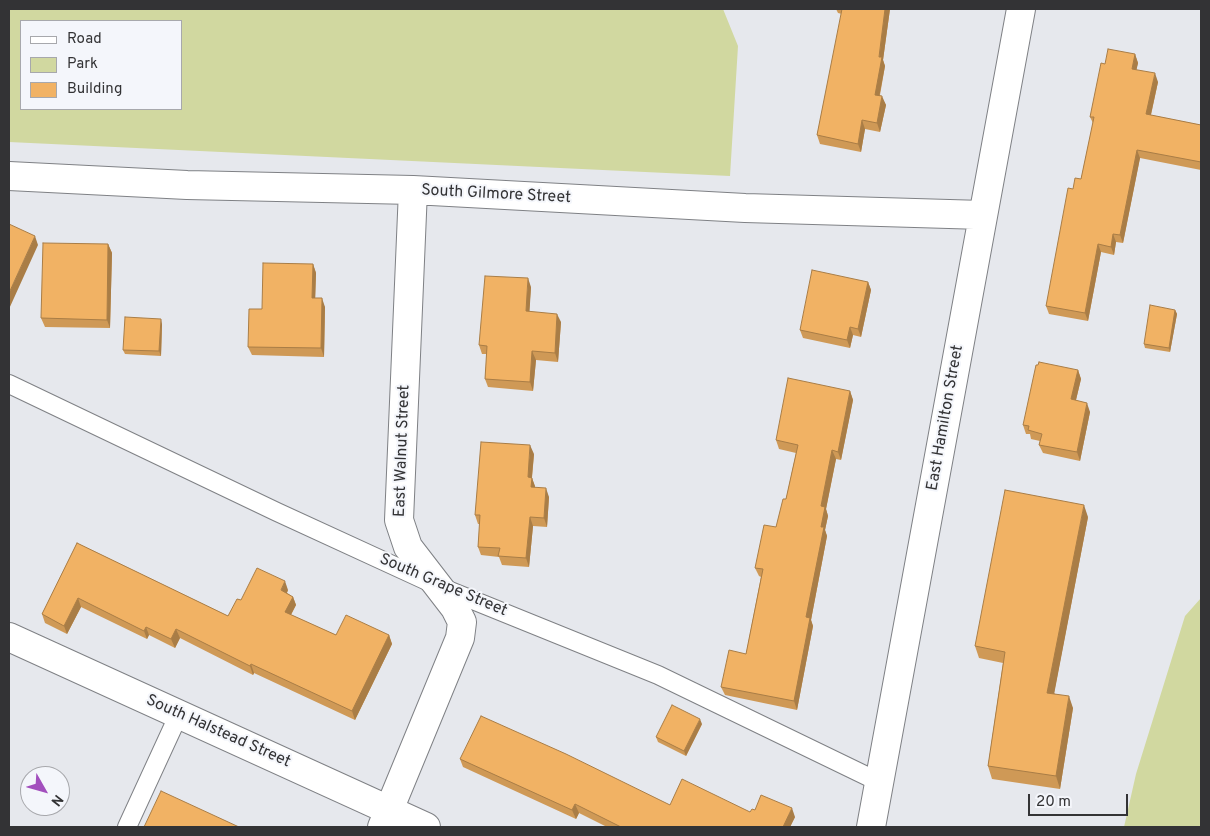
<!DOCTYPE html>
<style>
body{margin:0}
#map{position:relative;width:1210px;height:836px;overflow:hidden;background:#e6e8ed;font-family:Overpass,sans-serif}
canvas{display:block}
.frame{position:absolute;inset:0;border:10px solid #333335;pointer-events:none}
.legend{position:absolute;left:20px;top:20px;width:162px;height:90px;box-sizing:border-box;background:#f4f6fb;border:1px solid #a7a8ac;margin:0;padding:6px 9px;list-style:none;font-size:15px;color:#333335}
.legend li{display:flex;align-items:center;gap:10px;height:25px}
.legend b{width:25px;border:1px solid #a7a8ac}
.north{position:absolute;left:20px;top:766px;width:50px;height:50px;box-sizing:border-box;background:#f4f6fb;border:1px solid #a7a8ac;border-radius:50%;rotate:128deg;font-size:14px;font-weight:700;line-height:20px;text-align:center;color:#333335}
.north::after{content:'';display:block;margin:auto;width:18px;height:22px;background:#a24fbd;clip-path:polygon(50% 0,100% 100%,50% 72%,0 100%)}
.scale{position:absolute;left:1028px;top:794px;width:100px;height:22px;box-sizing:border-box;border:2px solid #333335;border-top:0;padding-left:6px;font-size:15px;line-height:18px;white-space:nowrap;color:#333335;-webkit-text-stroke:4px #f4f6fb;paint-order:stroke}
</style>
<div id="map">
<canvas width="1210" height="836"></canvas>
<div class="frame"></div>
<ul class="legend">
<li><b style="height:6px;background:#fff"></b>Road</li>
<li><b style="height:14px;background:#d1d8a0"></b>Park</li>
<li><b style="height:14px;background:#f1b264"></b>Building</li>
</ul>
<div class="north">N</div>
<div class="scale">20 m</div>
</div>
<script>
const ctx = document.querySelector('canvas').getContext('2d');
ctx.lineJoin = 'round';
function fillPath(path, color) { ctx.fillStyle = color; ctx.fill(path, 'evenodd'); }
const toPath = rows => new Path2D(rows.map(r => 'M' + r).join(''));
function trace(path, color, width, dash) { ctx.strokeStyle = color; ctx.lineWidth = width; ctx.lineCap = dash ? 'butt' : 'round'; ctx.setLineDash(dash || []); ctx.stroke(path); }
function label(font, color, halo, rows, align = 'center') {
  ctx.font = font + ' Overpass,sans-serif'; ctx.lineWidth = 4; ctx.setLineDash([]); ctx.textBaseline = 'middle'; ctx.strokeStyle = halo; ctx.fillStyle = color; for (const [text, x, y, turn = 0] of rows) {
    ctx.save(); ctx.translate(x, y); ctx.rotate((+turn || 0) * Math.PI / 180); ctx.textAlign = isNaN(turn) ? turn : align; if (halo) ctx.strokeText(text, 0, 0); ctx.fillText(text, 0, 0); ctx.restore();
  }
}
fillPath(toPath([
 [9,9,723,9,738,46,730,176,9,142],
 [21,21,181,21,181,109,21,109],
 [1201,598,1201,827,1124,827,1136,774,1185,616]
]), '#d1d8a0');
const service = toPath([
 [9,384,277,512,438,586,658,675,879,782],
 [127,827,179,714]
]);
const minor = toPath([
 [9,176,187,185,413,190,745,208,983,215],
 [9,637,426,827],
 [382,827,460,638,462,622,455,608,408,547,399,520,413,190],
 [871,827,1021,9]
]);
trace(service, '#7f8185', 20);
trace(minor, '#7f8185', 30);
trace(service, '#fff', 18);
trace(minor, '#fff', 28);
fillPath(toPath([
 [836,9,890,9,883,60,885,66,880,95,886,105,880,132,865,129,861,152,820,144,817,135,842,14,838,13],
 [1135,54,1138,63,1136,70,1158,82,1151,115,1201,125,1201,170,1140,158,1123,243,1116,242,1114,255,1101,252,1088,321,1049,314,1046,306,1073,189,1081,179,1093,123,1090,117,1105,64],
 [108,244,112,253,110,328,45,327,41,318],
 [313,264,316,273,315,298,325,307,324,357,252,355,248,347,262,309],
 [868,282,871,290,861,337,853,335,850,348,803,338,800,330],
 [531,287,529,312,561,322,558,362,536,360,533,391,488,387,485,379,487,354,482,354,479,345],
 [1175,310,1177,314,1170,352,1145,348,1144,344],
 [162,324,161,356,125,354,123,350],
 [1078,370,1081,379,1076,400,1090,412,1080,461,1043,453,1039,445,1040,441,1031,439,1030,434,1026,434,1023,425],
 [850,391,853,400,841,460,836,459,826,509,828,516,825,530,827,536,811,620,813,626,797,710,725,695,721,687,746,654,761,577,759,576,755,568,776,527,786,499,796,453,779,449,776,440],
 [534,454,532,478,535,487,549,497,547,527,533,526,529,567,502,565,499,557,481,555,478,547,480,524,478,524,475,515],
 [1088,517,1054,693,1073,708,1060,789,992,779,988,766,1003,663,979,658,975,646],
 [77,543,228,616,241,600,288,590,287,593,293,597,296,605,291,615,336,635,389,635,392,644,355,720,254,673,253,675,180,638,175,648,149,635,147,639,81,607,67,634,45,623,42,614],
 [702,724,686,756,658,742,656,737],
 [460,759,670,805,750,812,755,810,795,817,790,827,607,827,579,813,576,819,463,767]
]), '#cf9956');
fillPath(toPath([
 [885,9,890,9,883,60,885,66,878,103,875,95],
 [1135,54,1138,63,1135,77,1132,69],
 [1155,73,1158,82,1149,123,1146,114],
 [882,96,886,105,880,132,877,123],
 [862,120,865,129,861,152,858,144],
 [1137,150,1140,158,1123,243,1120,235],
 [1113,234,1116,242,1114,255,1111,247],
 [35,236,38,245,9,309,9,293],
 [108,244,112,253,110,328,107,320],
 [1098,244,1101,252,1088,321,1085,313],
 [313,264,316,273,315,306,312,298],
 [528,278,531,287,529,320,526,311],
 [868,282,871,290,861,337,858,329],
 [322,298,325,307,324,357,321,348],
 [1175,310,1177,314,1170,352,1169,348],
 [557,314,561,322,558,362,555,353],
 [161,319,162,324,161,356,159,351],
 [850,327,853,335,850,348,847,340],
 [532,351,536,360,533,391,530,382],
 [1078,370,1081,379,1074,408,1071,399],
 [850,391,853,400,841,460,838,452],
 [1087,403,1090,412,1080,461,1077,452],
 [530,445,534,454,531,486,528,477],
 [832,450,836,459,826,509,828,516,825,530,827,536,811,620,813,626,797,710,794,701,806,617,821,527,821,506],
 [532,478,535,486,534,496,531,487],
 [546,488,549,497,547,527,544,518],
 [1084,505,1088,517,1052,705,1047,693],
 [530,517,533,526,529,567,526,558],
 [285,581,288,590,284,599,281,590],
 [293,597,296,605,288,620,285,612],
 [78,598,81,607,67,634,64,626],
 [146,627,149,635,147,639,144,631],
 [176,629,180,638,175,648,171,639],
 [389,635,392,644,355,720,352,711],
 [251,664,254,673,253,675,250,666],
 [1069,696,1073,708,1060,789,1056,776],
 [700,719,702,724,686,756,684,751],
 [575,804,579,813,576,819,572,810],
 [792,808,795,817,790,827,783,827]
]), '#a97d46');
const building = toPath([
 [842,9,885,9,879,57,882,57,875,95,882,96,877,123,862,120,858,144,817,135,842,9],
 [1108,49,1135,54,1132,69,1155,73,1146,114,1201,125,1201,162,1137,150,1120,235,1113,234,1111,247,1098,244,1085,313,1046,306,1068,188,1073,189,1075,178,1081,179,1094,117,1090,117,1101,63,1105,64,1108,49],
 [9,224,35,236,9,293,9,224],
 [43,243,108,244,107,320,41,318,43,243],
 [263,263,313,264,312,298,322,298,321,348,248,347,249,309,262,309,263,263],
 [812,270,868,282,858,329,850,327,847,340,800,330,812,270],
 [485,276,528,278,526,311,557,314,555,353,532,351,530,382,485,379,487,346,479,345,485,276],
 [1150,305,1175,310,1169,348,1144,344,1150,305],
 [125,317,161,319,159,351,123,350,125,317],
 [1039,362,1078,370,1071,399,1087,403,1077,452,1039,445,1042,434,1028,430,1029,426,1023,425,1036,365,1038,365,1039,362],
 [788,378,850,391,838,452,832,450,821,506,825,507,821,527,824,527,806,617,810,618,794,701,721,687,729,650,746,654,763,569,755,568,764,525,776,527,783,499,786,499,798,445,776,440,788,378],
 [481,442,530,445,528,477,532,478,531,487,546,488,544,518,530,517,526,558,498,556,500,548,478,547,480,515,475,515,481,442],
 [1005,490,1084,505,1047,693,1069,696,1056,776,988,766,1005,652,975,646,1005,490],
 [77,543,228,616,237,599,241,600,257,568,285,581,281,590,293,597,285,612,336,635,346,615,389,635,352,711,251,664,250,666,176,629,171,639,146,627,144,631,78,598,64,626,42,614,77,543],
 [672,705,700,719,684,751,656,737,672,705],
 [481,716,566,754,670,805,682,779,750,812,752,809,755,810,761,795,792,808,783,827,621,827,575,804,572,810,460,759,481,716],
 [161,791,239,827,144,827,161,791]
]);
fillPath(building, '#f1b264');
trace(building, '#a97d46', 1);
label('16px', '#333335', '#f4f6fb', [
 ["South Gilmore Street",496,195,3],
 ["East Hamilton Street",946,418,-80],
 ["East Walnut Street",403,451,-88],
 ["South Grape Street",443,586,23],
 ["South Halstead Street",218,732,24]
]);
</script>
